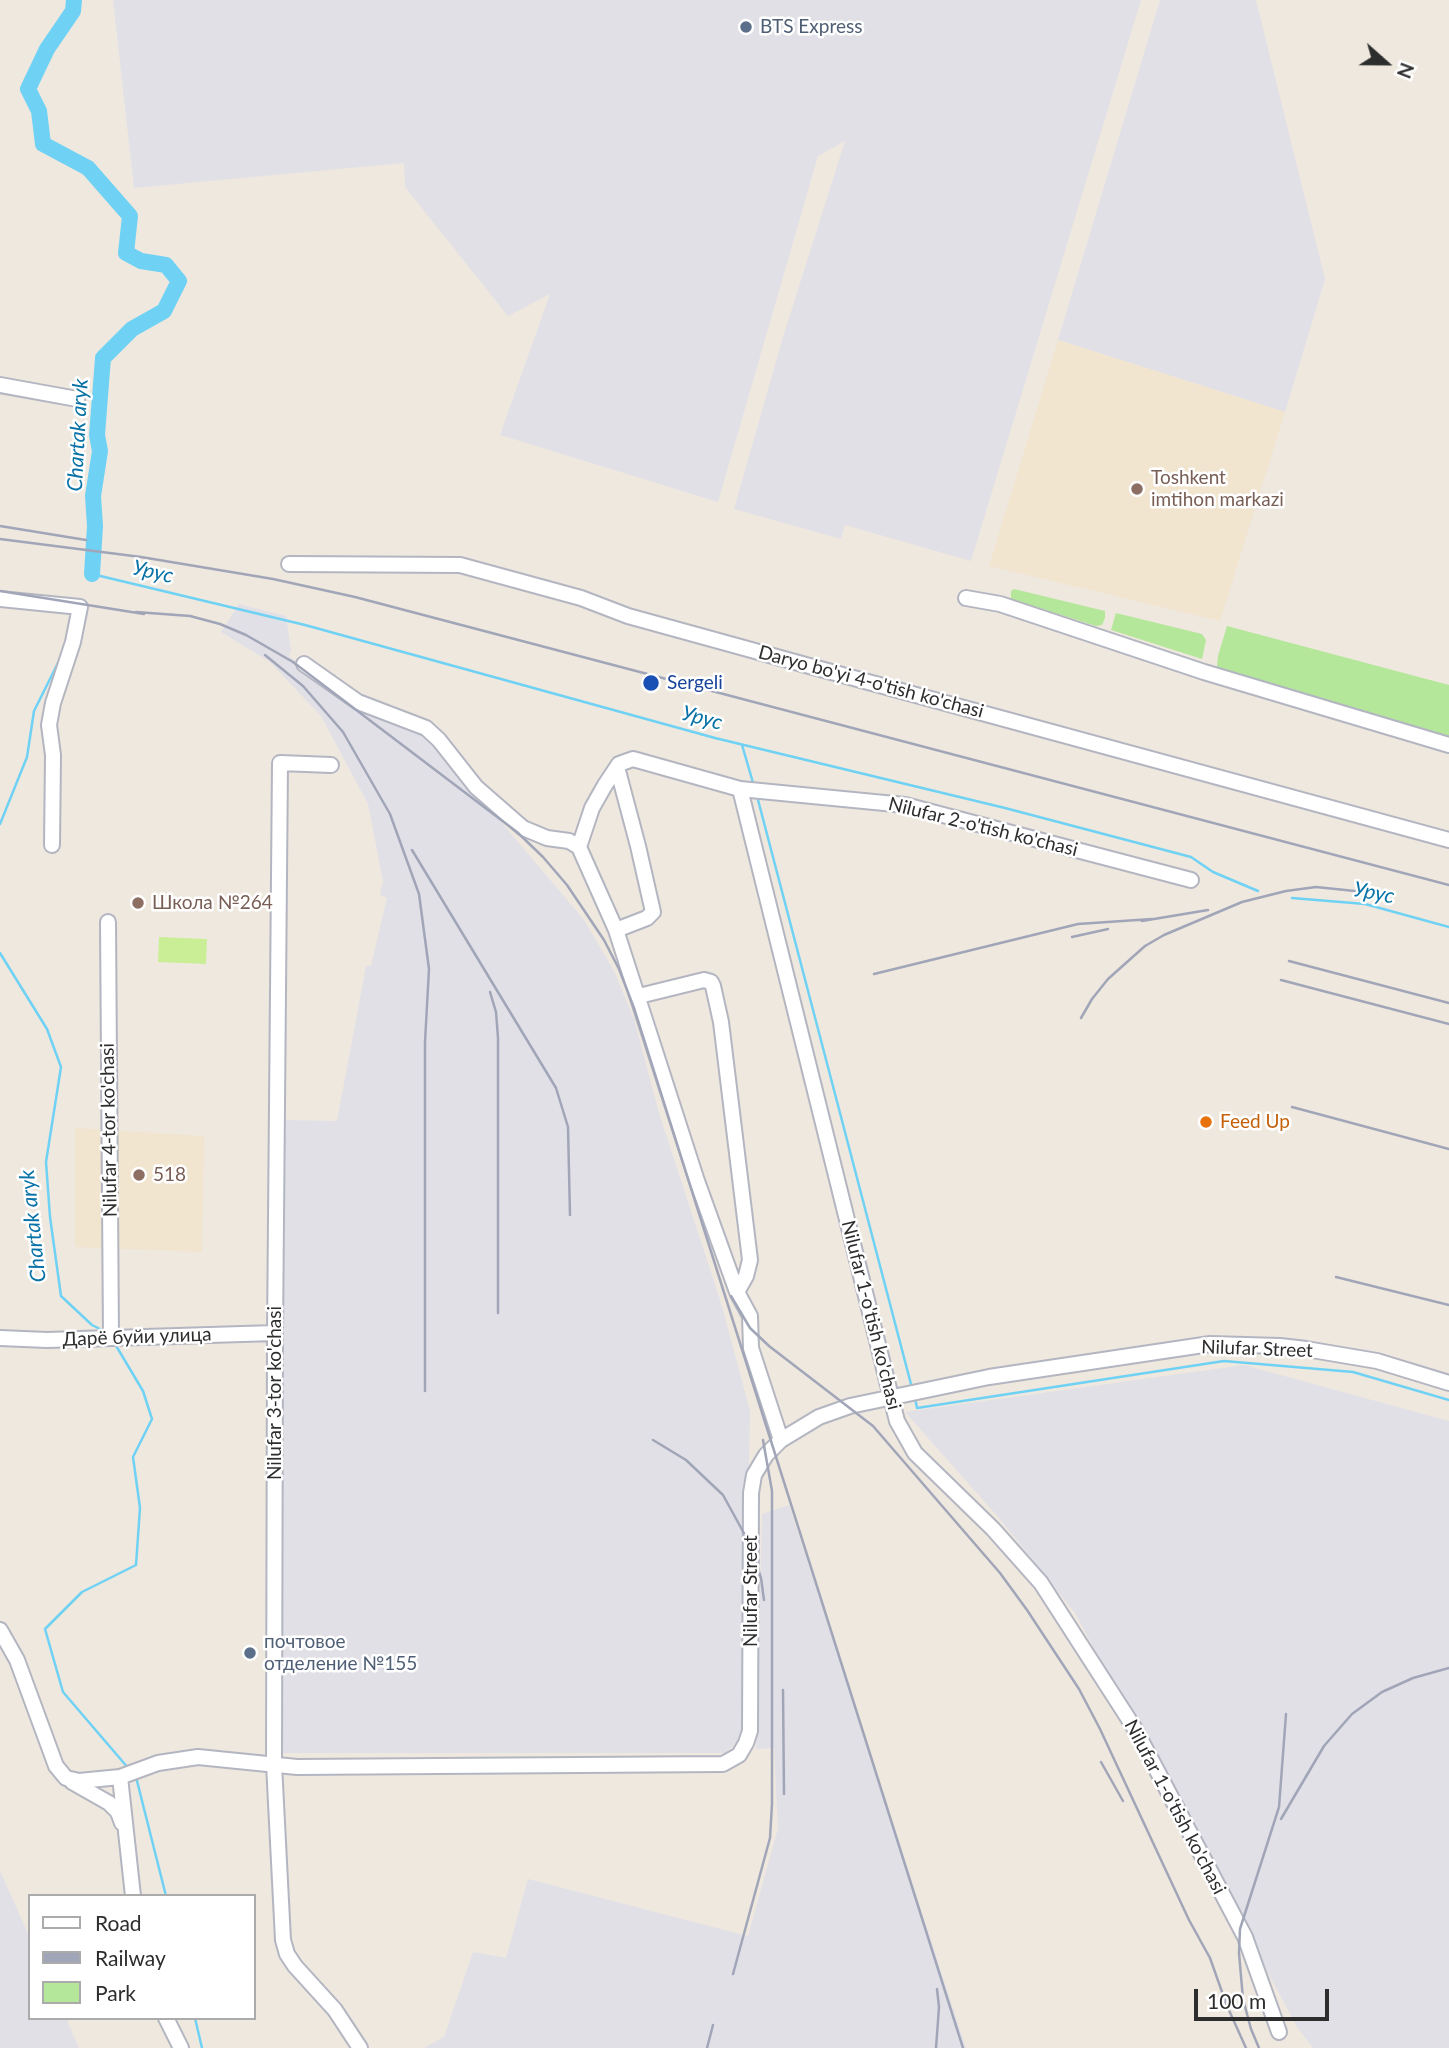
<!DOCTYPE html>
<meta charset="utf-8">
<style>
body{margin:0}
#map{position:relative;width:1449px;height:2048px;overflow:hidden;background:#efe8df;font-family:Lato,sans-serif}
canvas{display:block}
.legend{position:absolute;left:28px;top:1894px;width:228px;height:126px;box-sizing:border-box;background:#fff;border:2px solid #ababab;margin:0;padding:9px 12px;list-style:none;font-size:21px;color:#2d2d2d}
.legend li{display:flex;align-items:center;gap:14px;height:35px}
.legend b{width:35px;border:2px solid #ababab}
.north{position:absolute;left:1351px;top:28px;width:70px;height:70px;-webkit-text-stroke:5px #fff;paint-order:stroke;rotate:111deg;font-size:19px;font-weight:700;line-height:28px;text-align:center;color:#2d2d2d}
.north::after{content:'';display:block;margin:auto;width:24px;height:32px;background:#2d2d2d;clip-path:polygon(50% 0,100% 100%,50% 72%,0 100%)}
.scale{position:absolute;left:1194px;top:1989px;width:135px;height:32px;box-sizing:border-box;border:4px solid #2d2d2d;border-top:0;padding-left:9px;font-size:21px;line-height:24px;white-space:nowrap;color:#2d2d2d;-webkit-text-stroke:5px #fff;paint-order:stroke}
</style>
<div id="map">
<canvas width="1449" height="2048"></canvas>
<ul class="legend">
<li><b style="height:9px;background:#fff"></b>Road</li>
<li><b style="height:9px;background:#a1a5b8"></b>Railway</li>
<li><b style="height:19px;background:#b5e79a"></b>Park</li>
</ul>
<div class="north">N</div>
<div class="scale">100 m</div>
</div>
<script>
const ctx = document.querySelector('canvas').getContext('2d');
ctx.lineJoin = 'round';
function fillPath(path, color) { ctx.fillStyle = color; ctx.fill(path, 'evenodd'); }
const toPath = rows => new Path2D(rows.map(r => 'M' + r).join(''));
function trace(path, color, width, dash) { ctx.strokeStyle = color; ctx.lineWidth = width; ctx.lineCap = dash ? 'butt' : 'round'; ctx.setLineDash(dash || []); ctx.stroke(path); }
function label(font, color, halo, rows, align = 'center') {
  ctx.font = font + ' Lato,sans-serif'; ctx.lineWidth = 5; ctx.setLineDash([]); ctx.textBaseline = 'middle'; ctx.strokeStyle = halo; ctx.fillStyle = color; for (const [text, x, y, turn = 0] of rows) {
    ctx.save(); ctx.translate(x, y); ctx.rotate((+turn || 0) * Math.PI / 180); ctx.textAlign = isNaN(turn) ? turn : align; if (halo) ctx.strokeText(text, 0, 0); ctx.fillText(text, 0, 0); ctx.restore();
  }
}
fillPath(toPath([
 [113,0,1141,0,971,561,845,525,841,539,734,509,783,337,845,141,818,156,718,502,500,435,550,294,508,316,405,187,404,163,134,188],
 [1160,0,1256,0,1325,279,1285,412,1058,340],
 [239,604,286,616,291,650,289,656,358,706,427,734,584,920,614,971,634,1019,659,1113,722,1306,750,1411,744,1734,726,1753,281,1753,284,1120,337,1121,366,966,371,966,387,898,380,895,383,881,368,804,321,716,270,662,221,632],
 [1244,1365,1449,1421,1449,2048,1313,2048,1297,2027,1075,1613,998,1517,905,1412],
 [789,1505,966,2048,424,2048,444,2037,473,1952,506,1958,528,1879,748,1936,778,1828,774,1748,756,1749,762,1514],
 [0,1871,30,1938,30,2018,66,2018,79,2048,0,2048]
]), '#e2e0e7');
fillPath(toPath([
 [1058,340,1285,412,1220,621,989,566],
 [75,1128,204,1136,202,1252,75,1247]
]), '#f1e5cf');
fillPath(toPath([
 [1014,589,1105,611,1105,618,1102,625,1096,626,1011,599,1011,591],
 [1116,613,1202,634,1206,640,1202,659,1111,630],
 [1227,626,1449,685,1449,738,1219,671,1217,667,1218,656]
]), '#b5e79a');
fillPath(toPath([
 [159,937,207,939,206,964,158,962]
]), '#caee96');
trace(toPath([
 [91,580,92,574,305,625,715,738,1005,808,1191,857,1213,872,1258,891],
 [742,745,754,786],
 [757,796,912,1388],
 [0,824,27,757,34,711,61,657],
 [1292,898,1365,904,1449,927],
 [0,953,47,1029,61,1067,46,1162,50,1217,61,1296,92,1325,104,1331],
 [115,1344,143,1391,152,1419,133,1457,140,1508,136,1565,82,1592,45,1629,63,1692,129,1769],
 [915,1398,917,1408,1224,1361,1353,1372,1449,1400],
 [136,1777,166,1896],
 [195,2018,202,2048]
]), '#6fd2f4', 2.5);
trace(toPath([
 [74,0,73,11,47,49,28,89,39,111,43,144,88,168,130,216,126,253,141,261,166,265,179,281,164,311,132,329,103,358,97,435,100,451,93,496,95,526,92,574]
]), '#6fd2f4', 16);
const minor = toPath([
 [0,385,77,399],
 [289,564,460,565,581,598,628,616,813,667,1449,840],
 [966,598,1000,604,1204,672,1449,745],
 [0,599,80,607,73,642,53,703,49,725,53,755,52,845],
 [304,664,358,702,426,728,439,740,476,787,523,828,547,838,569,841,579,847,616,930,696,1178,737,1292,750,1316,751,1348,781,1440],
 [331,765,280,763,275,1333,274,1764,283,1940,287,1954,295,1966,335,2010,360,2048],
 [740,789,897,1421,915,1453,993,1529,1041,1583,1135,1729,1245,1937,1279,2032],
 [579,847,592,808,605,785,619,764,633,759,740,789,905,805,1191,880],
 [108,922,111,1338],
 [616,930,647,918,653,912,638,846,617,767],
 [639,996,704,980,711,982,713,986,721,1022,750,1260,746,1276,737,1292],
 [0,1338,47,1340,275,1333],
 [0,1630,17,1660,56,1766,66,1778,79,1781,120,1777,158,1763,198,1757,297,1767,723,1764,739,1755,746,1743,750,1731,751,1493,754,1475,766,1455,781,1440,819,1417,850,1406,989,1377,1210,1344,1280,1346,1306,1349,1377,1361,1449,1383],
 [120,1777,133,1896],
 [72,1782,109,1803,118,1812,122,1823],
 [166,2018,181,2048]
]);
trace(minor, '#b3b6c1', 18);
trace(minor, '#fff', 14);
trace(toPath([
 [0,526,86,540],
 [0,539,141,557,273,579,355,597,1449,885],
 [0,591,144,614],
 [136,612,190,616,220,624,246,635,293,662,517,832,543,857,567,885,604,940,619,969,634,1008,963,2048],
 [265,655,303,686,343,732,390,814,419,894,429,969,425,1042,425,1391],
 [412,850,556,1088,568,1127,570,1215],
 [1142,921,1208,910],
 [1072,937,1108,929],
 [1289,961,1449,1003],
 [874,974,1078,924,1152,919],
 [1281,980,1449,1024],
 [490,992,496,1012,498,1038,498,1313],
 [1081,1018,1092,999,1108,979,1145,946,1164,935,1242,902,1286,891,1316,887,1384,894],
 [1292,1107,1449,1149],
 [1336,1277,1449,1305],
 [731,1296,750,1328,769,1346,873,1426,1000,1573,1027,1610,1079,1689,1100,1729,1189,1920,1210,1958,1227,2006],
 [653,1440,686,1460,723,1495,751,1546,761,1578,764,1600],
 [783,1690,784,1794],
 [1101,1762,1123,1801],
 [1281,1819,1324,1746,1352,1714,1382,1692,1413,1678,1449,1668],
 [733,1974,770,1838,772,1804,772,1491,763,1440],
 [1223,1997,1246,2048],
 [707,2048,713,2025],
 [936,2048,939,2007,937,1989],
 [1259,2048,1251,2029,1243,1999,1239,1953,1240,1929,1279,1807,1286,1714]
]), '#a1a5b8', 2.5);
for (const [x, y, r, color] of [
 [746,27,7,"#5c6f8a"],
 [1137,489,7,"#8d6e63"],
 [651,683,9,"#1a4fb4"],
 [138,903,7,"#8d6e63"],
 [1206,1122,7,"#e8710a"],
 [139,1175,7,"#8d6e63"],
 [250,1653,7,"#5c6f8a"]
]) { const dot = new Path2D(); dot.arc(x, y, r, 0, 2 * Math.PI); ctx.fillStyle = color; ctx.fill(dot); trace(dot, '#fff', 2.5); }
label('19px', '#4e5e75', '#fff', [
 ["BTS Express",760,27],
 ["почтовое",264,1642],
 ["отделение №155",264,1664]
], 'left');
label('19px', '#785e54', '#fff', [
 ["Toshkent",1151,478],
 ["imtihon markazi",1151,500],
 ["Школа №264",152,903],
 ["518",153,1175]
], 'left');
label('19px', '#2d2d2d', '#fff', [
 ["Daryo bo'yi 4-o'tish ko'chasi",871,682,15],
 ["Nilufar 2-o'tish ko'chasi",983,827,14],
 ["Nilufar 4-tor ko'chasi",109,1130,-91],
 ["Nilufar 1-o'tish ko'chasi",871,1315,76],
 ["Дарё буйи улица",137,1337,-2],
 ["Nilufar Street",1257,1349,2],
 ["Nilufar 3-tor ko'chasi",275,1393,-90],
 ["Nilufar Street",751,1591,-90],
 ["Nilufar 1-o'tish ko'chasi",1175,1807,62]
]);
label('19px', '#164399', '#fff', [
 ["Sergeli",667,683]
], 'left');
label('19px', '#c56008', '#fff', [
 ["Feed Up",1220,1122]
], 'left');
label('italic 21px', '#0872a6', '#fff', [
 ["Chartak aryk",78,435,-87],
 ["Урус",153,572,13],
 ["Урус",702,718,15],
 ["Урус",1374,893,11],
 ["Chartak aryk",33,1226,-96]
]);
</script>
